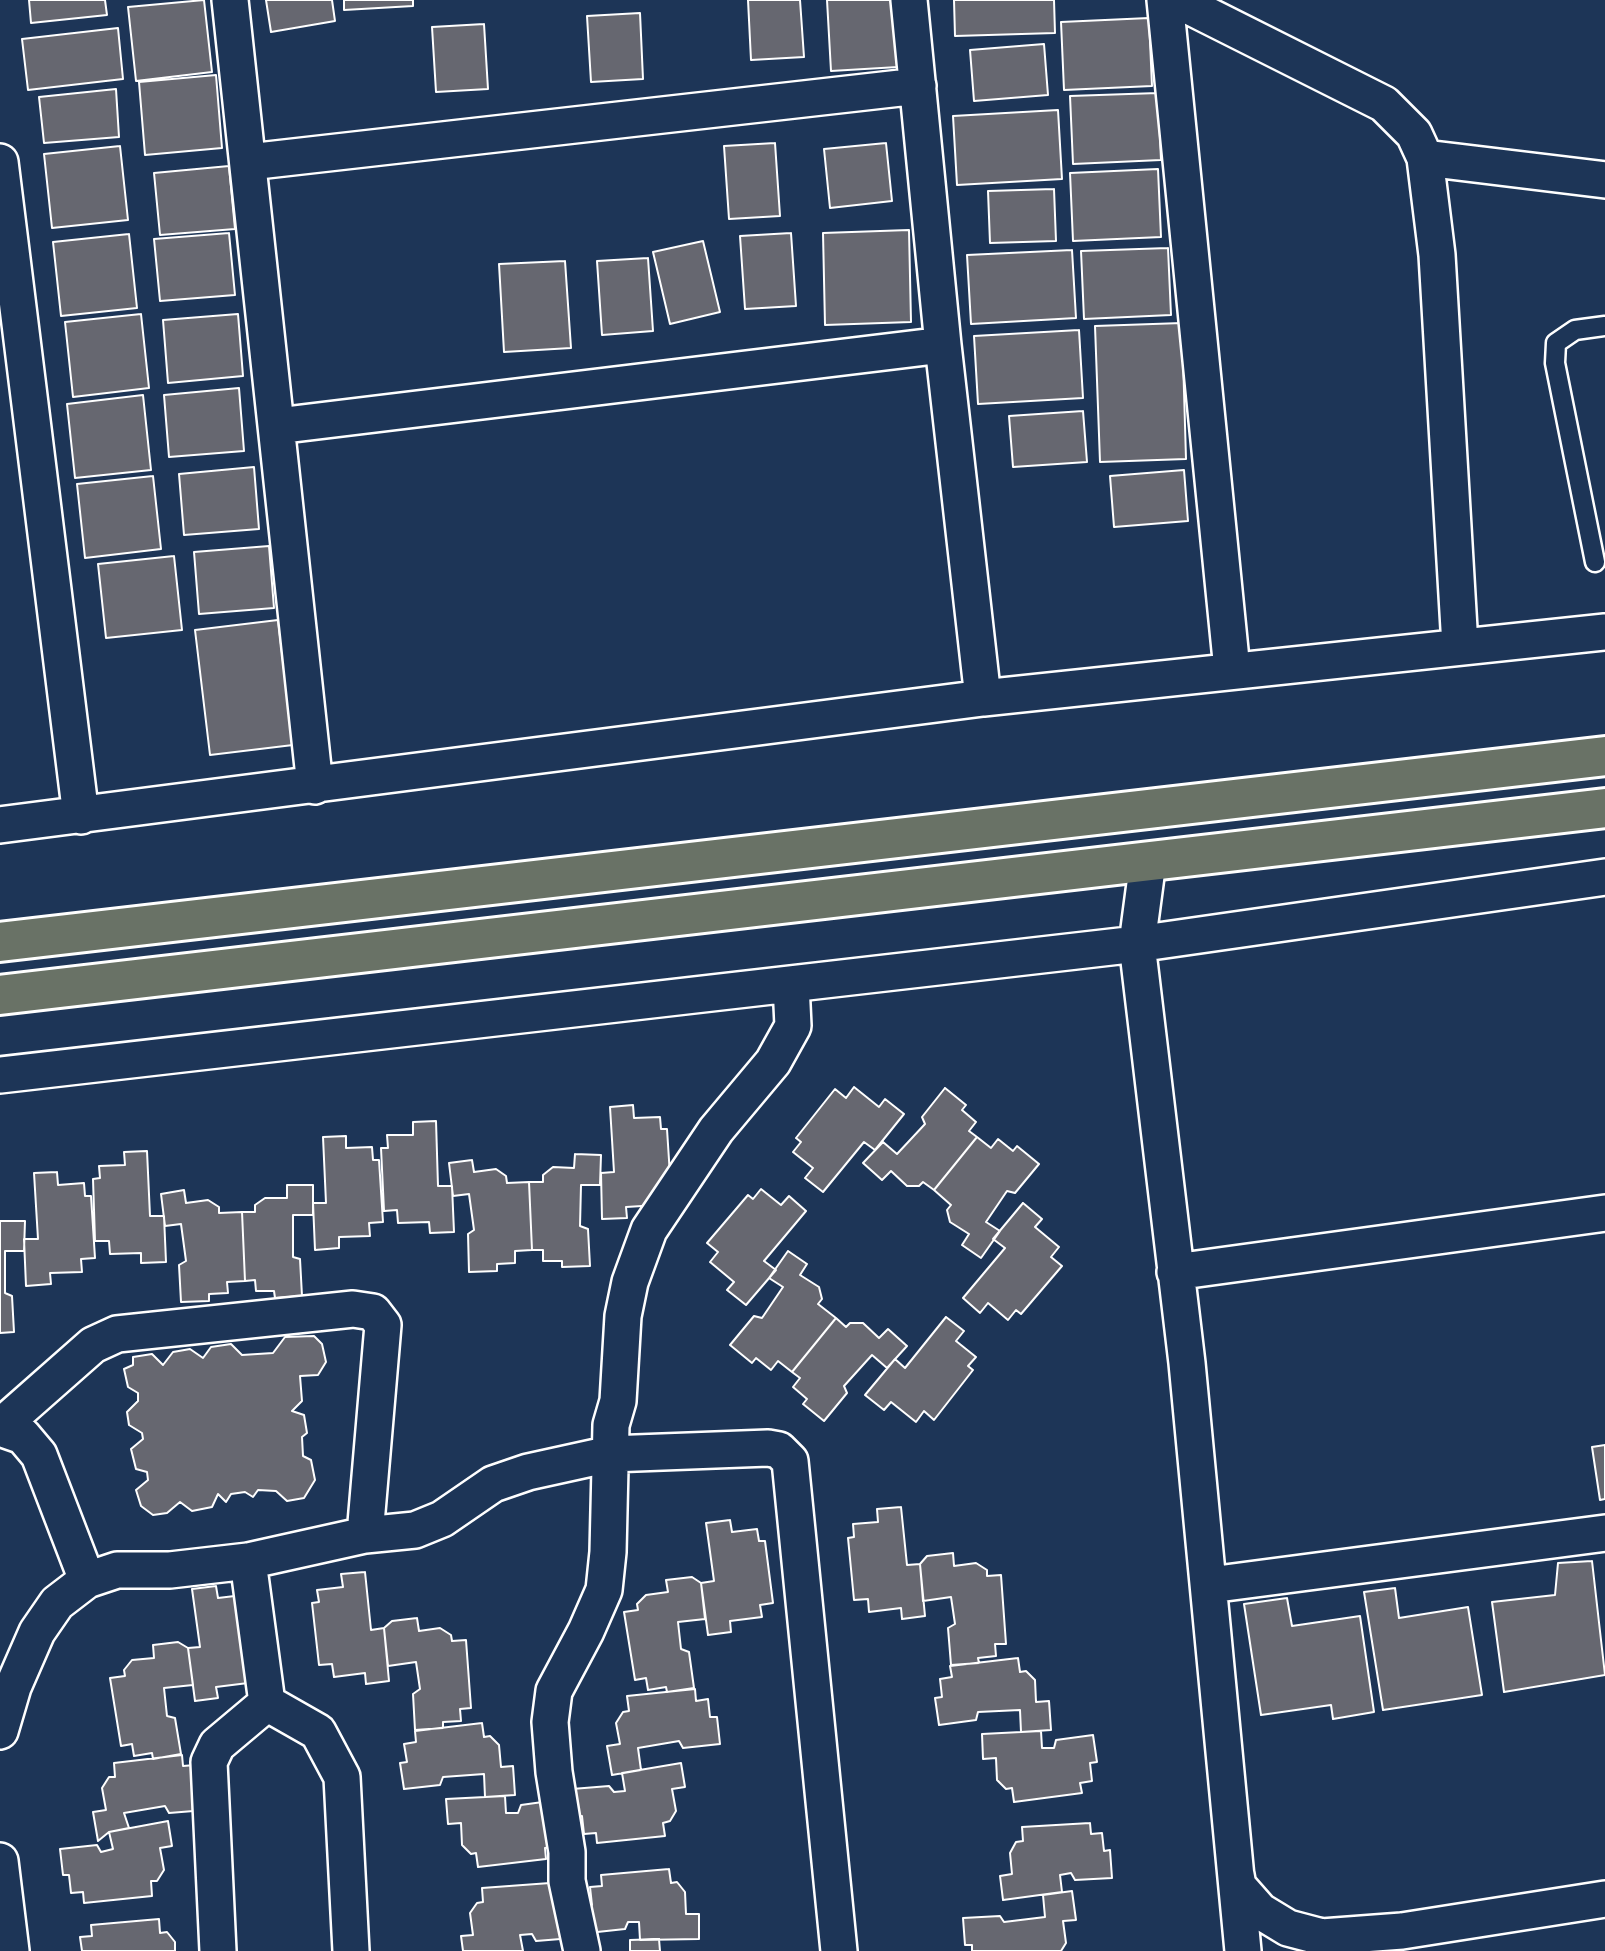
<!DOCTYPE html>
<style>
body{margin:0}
canvas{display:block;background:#1d3557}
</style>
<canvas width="1605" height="1951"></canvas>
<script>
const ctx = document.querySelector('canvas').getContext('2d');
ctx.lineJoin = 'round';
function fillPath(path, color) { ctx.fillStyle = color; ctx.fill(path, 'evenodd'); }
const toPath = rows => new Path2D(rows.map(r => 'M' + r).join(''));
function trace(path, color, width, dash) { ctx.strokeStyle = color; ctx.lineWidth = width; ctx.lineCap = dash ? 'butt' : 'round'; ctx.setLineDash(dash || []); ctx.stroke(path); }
const building = toPath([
 [29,0,105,0,107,15,31,23,29,0],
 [204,0,212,72,136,81,128,7,204,0],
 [266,0,332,0,335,21,271,32,266,0],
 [344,0,413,0,413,6,344,10,344,0],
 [748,0,800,0,804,57,751,60,748,0],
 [827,0,894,0,898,67,831,71,827,0],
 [954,0,1054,0,1055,33,955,36,954,0],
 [640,13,643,79,591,82,587,16,640,13],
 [1149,18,1152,86,1064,90,1061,22,1149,18],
 [484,24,488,89,436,92,432,27,484,24],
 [118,28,123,79,28,90,22,39,118,28],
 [1044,44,1048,95,974,101,970,50,1044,44],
 [216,75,222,148,145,155,139,82,216,75],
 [116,89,119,137,44,143,39,97,116,89],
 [1158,93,1161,160,1073,164,1070,96,1158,93],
 [1058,110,1062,179,957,185,953,116,1058,110],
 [775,143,780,216,729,219,724,146,775,143],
 [886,143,892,201,830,208,824,149,886,143],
 [120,146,128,220,52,228,44,154,120,146],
 [229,166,235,229,160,235,154,173,229,166],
 [1158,169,1161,237,1073,241,1070,173,1158,169],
 [1054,189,1056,241,990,243,988,191,1054,189],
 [909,230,911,322,825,325,823,233,909,230],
 [229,233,235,295,160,301,154,239,229,233],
 [791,233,796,306,745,309,740,236,791,233],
 [129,234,137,308,61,316,53,242,129,234],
 [703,241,720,312,670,324,653,252,703,241],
 [1168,248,1171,315,1084,319,1081,251,1168,248],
 [1072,250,1076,318,971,324,967,255,1072,250],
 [648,258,653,331,602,335,597,261,648,258],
 [565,261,571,348,504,352,499,264,565,261],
 [141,314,149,388,73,397,65,322,141,314],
 [238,314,243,376,168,383,163,320,238,314],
 [1182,323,1186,459,1100,462,1095,326,1182,323],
 [1079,330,1083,398,978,404,974,336,1079,330],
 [239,388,244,451,169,457,164,395,239,388],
 [143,395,151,470,75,478,67,404,143,395],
 [1083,411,1087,462,1013,467,1009,416,1083,411],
 [254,467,259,529,184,535,179,474,254,467],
 [1184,470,1188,521,1114,527,1110,476,1184,470],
 [153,476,161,549,85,558,77,484,153,476],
 [269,546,274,608,199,614,194,552,269,546],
 [174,556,182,630,106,638,98,564,174,556],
 [278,620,293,745,210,755,195,630,278,620],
 [854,1087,879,1107,885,1099,904,1114,875,1150,864,1142,823,1192,805,1178,813,1168,793,1152,801,1142,796,1138,835,1089,846,1098,854,1087],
 [945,1088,966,1105,962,1110,976,1122,969,1131,977,1137,934,1190,923,1182,919,1186,907,1186,891,1171,882,1180,863,1163,883,1142,897,1154,925,1124,922,1117,945,1088],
 [633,1105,634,1118,660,1117,661,1129,667,1129,671,1191,658,1205,626,1207,627,1218,602,1219,601,1173,614,1172,610,1107,633,1105],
 [436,1121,438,1186,452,1186,454,1232,430,1233,429,1222,398,1223,397,1210,384,1211,381,1148,388,1148,387,1135,413,1135,413,1122,436,1121],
 [346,1136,346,1148,372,1147,373,1160,379,1160,383,1222,369,1223,370,1236,339,1237,339,1248,315,1250,313,1203,326,1203,323,1137,346,1136],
 [977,1137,991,1148,998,1139,1013,1151,1017,1146,1039,1164,1015,1193,1007,1191,986,1222,1000,1231,981,1258,962,1245,969,1234,950,1222,947,1210,951,1205,934,1190,977,1137],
 [147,1151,150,1216,164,1216,166,1262,141,1263,141,1253,110,1254,109,1241,95,1241,93,1179,100,1178,99,1166,125,1165,124,1152,147,1151],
 [575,1154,601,1155,600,1185,581,1185,580,1226,588,1229,590,1266,562,1267,562,1261,543,1261,543,1250,532,1250,529,1182,543,1182,543,1175,553,1167,574,1168,575,1154],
 [472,1160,474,1172,496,1169,506,1176,507,1183,529,1182,532,1250,515,1251,515,1263,497,1264,497,1271,469,1272,468,1234,474,1230,469,1194,453,1196,449,1163,472,1160],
 [57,1172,58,1185,84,1183,85,1196,91,1196,95,1258,81,1259,82,1272,50,1273,51,1284,26,1286,24,1239,38,1239,34,1173,57,1172],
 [287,1185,313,1185,313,1215,293,1215,293,1257,300,1259,302,1296,275,1298,274,1291,256,1291,255,1280,245,1281,242,1212,255,1212,255,1205,265,1198,287,1198,287,1185],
 [761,1189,781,1205,789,1196,806,1211,764,1261,776,1270,746,1305,727,1290,734,1282,710,1262,718,1252,707,1243,748,1195,753,1199,761,1189],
 [184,1190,186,1203,208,1200,219,1207,219,1213,242,1212,245,1281,227,1282,228,1293,209,1294,209,1301,181,1302,179,1265,186,1261,181,1224,165,1226,161,1194,184,1190],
 [1023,1203,1042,1219,1035,1227,1059,1247,1051,1257,1062,1266,1021,1314,1016,1310,1008,1320,988,1303,980,1313,963,1298,1005,1248,993,1239,1023,1203],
 [0,1221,25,1221,24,1251,5,1251,5,1293,12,1296,14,1332,0,1333,0,1221],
 [788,1251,807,1264,800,1275,819,1287,822,1299,818,1304,836,1318,792,1372,778,1361,771,1370,756,1358,752,1363,730,1345,754,1316,762,1318,783,1287,769,1278,788,1251],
 [946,1317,964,1331,956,1341,976,1357,968,1366,973,1370,934,1420,924,1411,916,1422,891,1402,884,1410,865,1395,895,1359,905,1368,946,1317],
 [836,1318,846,1327,850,1323,863,1323,879,1338,888,1329,907,1346,887,1368,872,1355,844,1386,847,1393,824,1421,803,1404,807,1399,793,1387,800,1378,792,1372,836,1318],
 [314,1336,322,1344,326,1362,318,1375,300,1376,302,1401,292,1411,304,1415,307,1433,302,1437,303,1456,311,1460,315,1480,304,1498,287,1501,276,1491,258,1490,253,1497,245,1492,231,1494,226,1502,218,1494,212,1507,192,1511,180,1502,167,1513,153,1515,141,1506,136,1490,148,1480,147,1472,136,1469,131,1449,143,1439,142,1433,129,1425,127,1412,138,1401,138,1393,128,1387,124,1369,133,1365,133,1357,152,1354,163,1365,173,1352,190,1349,203,1358,211,1347,231,1344,242,1355,273,1353,285,1337,314,1336],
 [1605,1445,1605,1499,1600,1500,1592,1447,1605,1445],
 [901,1507,907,1565,920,1564,925,1616,902,1619,901,1608,869,1612,868,1599,854,1600,848,1538,854,1537,853,1524,878,1522,877,1509,901,1507],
 [730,1520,732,1532,757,1529,759,1541,765,1541,773,1603,760,1605,762,1617,730,1621,731,1632,708,1635,701,1583,714,1581,706,1523,730,1520],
 [953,1553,954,1566,976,1563,987,1570,987,1576,1001,1575,1006,1644,995,1644,996,1656,978,1658,979,1663,951,1665,948,1628,955,1624,951,1597,923,1601,920,1564,927,1556,953,1553],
 [1592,1561,1605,1675,1504,1692,1492,1602,1555,1595,1558,1563,1592,1561],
 [365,1572,371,1630,384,1628,389,1681,366,1684,365,1673,334,1677,332,1664,319,1665,312,1603,319,1602,317,1590,343,1587,341,1574,365,1572],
 [692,1577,701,1583,705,1619,678,1622,681,1649,689,1652,694,1688,667,1692,666,1687,648,1690,646,1678,635,1680,624,1612,638,1610,637,1604,646,1595,668,1592,666,1580,692,1577],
 [216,1586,218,1598,243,1595,248,1683,216,1687,218,1698,195,1701,188,1648,200,1647,192,1589,216,1586],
 [1395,1588,1399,1618,1468,1607,1482,1695,1383,1710,1364,1592,1395,1588],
 [1287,1598,1292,1626,1360,1616,1374,1712,1333,1719,1331,1705,1261,1715,1244,1604,1287,1598],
 [417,1618,419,1631,440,1628,451,1635,452,1641,466,1640,471,1708,460,1709,461,1721,443,1722,443,1728,415,1730,413,1694,420,1689,416,1662,388,1666,384,1628,392,1621,417,1618],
 [178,1642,188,1648,193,1685,164,1688,167,1716,175,1718,181,1754,153,1759,152,1753,134,1756,132,1744,121,1746,110,1678,125,1676,124,1670,132,1660,154,1658,153,1645,178,1642],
 [1018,1658,1020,1672,1026,1671,1035,1680,1036,1702,1049,1701,1051,1730,1021,1732,1020,1710,978,1712,976,1720,939,1725,935,1698,942,1697,940,1679,952,1677,950,1666,1018,1658],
 [695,1689,696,1701,708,1699,710,1717,717,1717,720,1744,683,1748,679,1741,638,1748,641,1770,612,1775,607,1746,620,1744,616,1723,623,1712,629,1711,627,1696,695,1689],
 [482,1723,484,1737,490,1736,499,1745,501,1767,513,1766,515,1795,485,1797,484,1774,443,1777,440,1785,404,1789,400,1763,407,1762,404,1744,416,1742,415,1731,482,1723],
 [1041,1731,1042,1748,1054,1748,1056,1740,1093,1735,1097,1762,1090,1763,1092,1781,1080,1783,1082,1793,1014,1802,1012,1788,1006,1789,997,1780,996,1758,983,1759,982,1734,1041,1731],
 [182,1755,183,1766,195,1765,206,1810,169,1813,165,1806,124,1813,129,1828,109,1832,98,1841,93,1812,106,1810,102,1788,109,1777,115,1777,114,1763,182,1755],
 [681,1763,685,1787,672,1789,676,1811,670,1821,663,1823,665,1836,597,1843,596,1833,584,1834,582,1816,575,1817,572,1789,609,1786,614,1792,625,1791,622,1773,681,1763],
 [505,1796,506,1813,518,1813,521,1805,557,1800,557,1846,545,1848,546,1859,478,1867,476,1853,471,1854,462,1845,461,1823,448,1824,446,1799,505,1796],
 [168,1821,172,1846,160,1848,164,1870,157,1881,151,1881,152,1896,84,1903,83,1892,71,1893,69,1875,63,1875,60,1849,97,1845,101,1852,113,1849,109,1832,168,1821],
 [1090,1823,1091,1834,1102,1833,1104,1851,1110,1850,1112,1878,1075,1880,1071,1873,1060,1875,1062,1892,1003,1900,1000,1876,1012,1874,1010,1853,1016,1842,1023,1841,1022,1827,1090,1823],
 [669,1869,671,1883,677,1882,685,1892,686,1914,699,1914,699,1939,640,1940,639,1922,628,1922,625,1929,588,1933,585,1906,592,1905,590,1887,602,1886,601,1875,669,1869],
 [550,1883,551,1894,563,1893,573,1938,536,1941,532,1934,520,1935,523,1951,463,1951,461,1936,473,1935,470,1913,477,1903,483,1902,482,1888,550,1883],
 [1072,1891,1076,1920,1063,1921,1066,1943,1061,1951,972,1951,972,1945,965,1945,963,1918,1000,1916,1004,1922,1045,1917,1043,1895,1072,1891],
 [159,1919,160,1933,167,1932,175,1942,175,1951,82,1951,80,1937,92,1936,91,1925,159,1919],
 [659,1939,660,1951,630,1951,630,1940,659,1939]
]);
fillPath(building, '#666770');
trace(building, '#fff', 2);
const lane = toPath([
 [1595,562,1555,363,1556,343,1575,330,1605,326]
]);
const street = toPath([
 [230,0,315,786],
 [909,0,943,345,983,698],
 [1165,0,1232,670],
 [1177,0,1384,104,1414,134,1425,158,1605,180],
 [1425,158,1437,255,1460,646],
 [0,162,81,816],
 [249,162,918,86],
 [277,426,943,345],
 [0,825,983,698,1605,632],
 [1148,861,1137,944,1187,1363,1243,1951],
 [0,1075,1137,944,1605,877],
 [1175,1272,1605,1213],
 [0,1427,93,1345,117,1334,353,1309,373,1312,383,1325,365,1535],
 [0,1428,23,1436,39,1455,87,1580],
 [248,1561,267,1703,318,1732,342,1777,351,1951],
 [1210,1585,1605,1533],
 [0,1731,13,1687,37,1632,57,1603,87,1580,117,1570,170,1570,248,1561,365,1535,415,1530,442,1519,493,1484,528,1472,610,1454,768,1448,779,1450,790,1461,839,1951],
 [0,1861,11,1951],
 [1236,1875,1238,1886,1260,1911,1288,1928,1322,1937,1402,1931,1605,1899],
 [218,1951,209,1762,217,1745,267,1703],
 [582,1951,567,1881,567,1852,554,1772,550,1722,554,1691,586,1631,604,1590,608,1552,611,1425,618,1401,623,1316,630,1282,649,1230,716,1130,773,1062,793,1026,791,984]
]);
const highway = toPath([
 [0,942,1605,756],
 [0,995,1605,808]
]);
trace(lane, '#fff', 23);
trace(street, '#fff', 40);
trace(highway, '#fff', 44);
trace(lane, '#1d3557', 18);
trace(street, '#1d3557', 35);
trace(highway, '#697266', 38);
</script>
